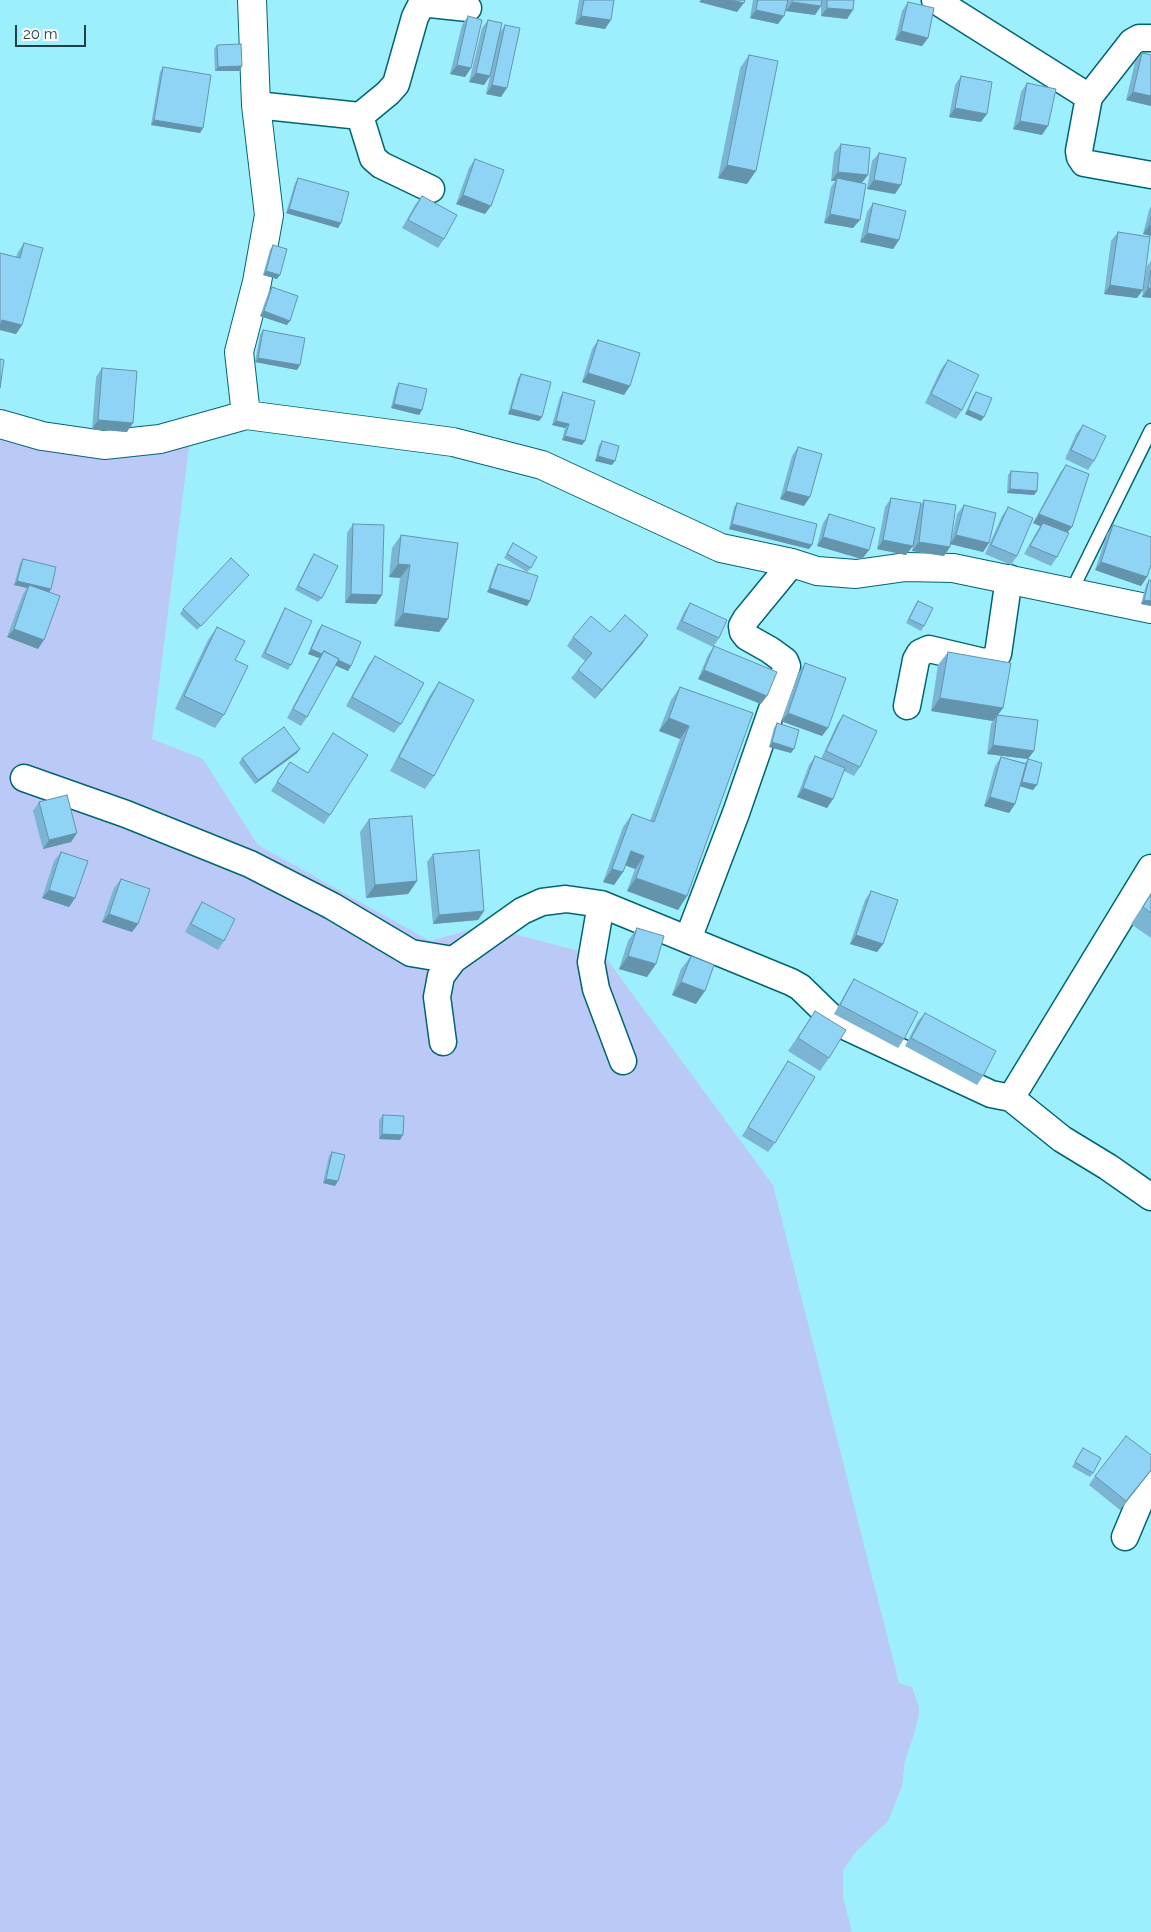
<!DOCTYPE html>
<style>
body{margin:0}
#map{position:relative;width:1151px;height:1932px;overflow:hidden;background:#9eeffe;font-family:Raleway,sans-serif}
canvas{display:block}
.scale{position:absolute;left:15px;top:25px;width:71px;height:22px;box-sizing:border-box;border:2px solid #204148;border-top:0;padding-left:6px;font-size:15px;line-height:18px;white-space:nowrap;color:#204148;-webkit-text-stroke:4px #fff;paint-order:stroke}
</style>
<div id="map">
<canvas width="1151" height="1932"></canvas>
<div class="scale">20 m</div>
</div>
<script>
const ctx = document.querySelector('canvas').getContext('2d');
ctx.lineJoin = 'round';
function fillPath(path, color) { ctx.fillStyle = color; ctx.fill(path, 'evenodd'); }
const toPath = rows => new Path2D(rows.map(r => 'M' + r).join(''));
function trace(path, color, width, dash) { ctx.strokeStyle = color; ctx.lineWidth = width; ctx.lineCap = dash ? 'butt' : 'round'; ctx.setLineDash(dash || []); ctx.stroke(path); }
fillPath(toPath([
 [0,421,104,445,191,431,152,739,203,759,258,845,430,941,483,926,606,958,773,1185,899,1683,912,1687,919,1707,919,1715,913,1738,905,1760,902,1786,888,1821,856,1852,843,1870,843,1897,852,1932,0,1932]
]), '#bac9f6');
const service = toPath([
 [1071,592,1151,430]
]);
const minor = toPath([
 [935,0,1089,97,1132,42,1139,38,1151,38],
 [1089,97,1079,151,1080,157,1084,163,1151,175],
 [256,105,360,116,388,93,396,84,415,17,421,5,430,4,468,8],
 [360,116,373,158,381,165,431,189],
 [907,706,916,660,920,653,929,649,984,662,992,660,998,654,1009,578],
 [24,778,126,814,250,864,332,906,411,953,453,960],
 [601,904,591,962,596,989,623,1061],
 [688,939,736,813,787,666,785,661,770,650,747,637,743,632,742,626,746,619,792,563],
 [443,1042,437,997,441,976,453,960,522,911,542,902,566,899,601,904,791,982,800,987,836,1022,991,1094,1011,1098,1151,868],
 [1011,1098,1062,1139,1108,1167,1151,1197],
 [1125,1537,1151,1475]
]);
const tertiary = toPath([
 [246,415,239,352,257,282,269,215,256,105,252,0],
 [0,424,42,436,104,445,160,439,246,415,453,442,542,465,721,548,792,563,817,571,856,574,906,567,953,568,1151,609]
]);
trace(service, '#006573', 15);
trace(minor, '#006573', 29);
trace(tertiary, '#006573', 30);
trace(service, '#fff', 12);
trace(minor, '#fff', 26);
trace(tertiary, '#fff', 28);
fillPath(toPath([
 [579,0,614,0,605,29,575,24],
 [753,0,854,0,847,19,821,16,821,6,815,15,786,11,786,6,778,24,750,18],
 [908,2,928,38,922,46,895,40,902,11],
 [468,16,471,68,465,77,450,74,462,25],
 [488,20,500,32,505,25,501,97,486,94,490,76,484,85,469,82,482,28],
 [217,45,242,66,239,71,215,71,214,49],
 [1142,53,1151,106,1126,100,1135,62],
 [749,55,747,184,718,178,740,68],
 [163,67,203,128,200,133,151,125,160,72],
 [961,76,981,122,949,117,955,85],
 [1027,83,1042,135,1013,129,1021,92],
 [841,144,862,183,853,228,824,223,831,187,835,181,831,181,834,153],
 [879,153,895,194,867,189,872,161],
 [475,159,485,214,456,204,469,168],
 [298,178,341,223,338,228,286,213,295,183],
 [422,196,444,239,438,248,402,228,415,205],
 [873,203,899,240,893,249,860,242,867,212],
 [1151,206,1151,236,1143,234,1149,210],
 [1118,232,1137,298,1104,294,1111,241],
 [24,243,22,325,16,334,0,330,0,253,16,257,18,252],
 [273,245,277,279,263,275,270,250],
 [1151,261,1151,298,1142,297,1147,266],
 [272,287,287,325,260,316,269,291],
 [263,330,300,365,297,370,255,362,260,335],
 [598,340,624,395,582,382,592,349],
 [948,360,962,410,956,419,925,403,941,369],
 [102,368,127,432,92,429,96,377],
 [521,374,542,417,539,421,508,414,518,378],
 [399,383,422,410,419,415,391,408,396,387],
 [563,392,585,441,582,445,562,440,565,428,552,425,560,397],
 [976,392,981,421,965,414,973,396],
 [1083,425,1094,461,1088,470,1065,459,1076,434],
 [602,441,612,465,595,461,599,445],
 [798,447,804,506,780,499,792,456],
 [1066,465,1072,527,1067,533,1057,557,1051,566,1024,554,1040,526,1033,523,1060,473],
 [1011,471,1037,491,1034,495,1007,493,1008,475],
 [891,498,920,506,924,500,951,542,957,514,964,505,989,543,983,552,950,544,944,556,912,551,914,538,906,555,877,549,885,507],
 [737,503,812,545,809,549,729,529,734,507],
 [1008,507,1017,556,1011,565,985,554,1002,516],
 [829,514,869,550,862,559,817,546,823,523],
 [353,524,382,595,376,604,345,603,347,533],
 [1113,525,1147,577,1141,586,1095,570,1107,534],
 [401,535,448,619,439,632,394,626,400,578,389,577,392,548],
 [513,543,531,568,527,572,504,558],
 [314,554,322,598,318,602,295,590,311,558],
 [23,559,51,589,49,592,38,649,7,637,23,594,27,588,14,585,20,563],
 [498,564,530,601,527,606,487,592,495,568],
 [245,579,197,630,180,614,183,609],
 [1149,580,1151,581,1151,606,1141,604,1146,585],
 [918,601,924,626,921,631,906,623,915,605],
 [690,603,719,638,713,647,676,629,684,612],
 [285,608,291,665,288,670,261,657,282,613],
 [322,625,351,666,348,671,335,665,307,717,301,726,287,718,319,658,308,654,318,630],
 [217,627,235,660,224,715,215,728,175,709,208,640],
 [648,635,642,644,595,699,571,678,585,661,567,646,573,637],
 [714,646,761,704,698,679,708,655],
 [948,652,1003,708,998,715,1028,759,1033,790,1020,786,1015,804,1009,813,984,806,995,766,1001,757,1025,763,1028,759,987,754,991,724,993,721,931,711,938,665],
 [375,656,401,724,394,733,346,706,369,664],
 [805,663,828,728,822,736,781,721,799,672],
 [439,682,434,776,425,789,390,771,430,695],
 [680,687,753,713,687,896,678,910,627,891,635,869,625,865,623,872,614,885,603,882,623,827,632,814,650,821,680,739,659,731,671,700],
 [843,715,860,767,854,776,844,771,833,799,827,808,797,797,809,765,815,756,821,759,837,724],
 [777,723,791,753,769,747,774,728],
 [333,733,330,815,324,824,271,791,290,762,308,773],
 [297,753,255,784,239,763,242,758],
 [39,802,77,833,71,842,43,849,33,811],
 [369,819,417,881,408,894,366,898,360,832],
 [61,852,75,898,69,907,42,898,54,861],
 [433,854,484,911,478,920,433,924,427,862],
 [121,879,138,924,132,932,102,922,114,888],
 [871,891,883,944,877,952,850,944,865,900],
 [1151,893,1151,938,1131,924],
 [202,902,224,941,218,950,185,932,196,911],
 [637,928,656,964,647,977,619,969,628,941],
 [691,956,696,1004,672,995,681,969],
 [854,979,904,1039,898,1048,834,1014,848,988],
 [815,1011,829,1058,820,1071,788,1051],
 [925,1013,983,1076,977,1085,905,1046,918,1021],
 [788,1061,775,1143,768,1152,742,1136,782,1070],
 [383,1115,400,1140,379,1139,379,1120],
 [332,1152,335,1186,323,1183,329,1156],
 [1083,1448,1093,1473,1090,1477,1072,1467],
 [1151,1455,1151,1471,1120,1510,1089,1485,1095,1476]
]), '#7bb5d3');
fillPath(toPath([
 [701,0,731,0,744,3,737,12,699,2],
 [792,2,821,6,815,15,786,11],
 [827,8,853,10,847,19,821,16],
 [756,10,784,16,778,24,750,18],
 [581,16,611,20,605,29,575,24],
 [901,31,928,38,922,46,895,40],
 [457,65,471,68,465,77,450,74],
 [242,66,239,71,215,71,218,67],
 [476,73,490,76,484,85,469,82],
 [492,85,507,88,501,97,486,94],
 [1133,92,1151,96,1151,106,1126,100],
 [955,108,987,114,981,122,949,117],
 [154,120,203,128,200,133,151,125],
 [1020,121,1048,126,1042,135,1013,129],
 [727,165,756,171,747,184,718,178],
 [838,172,868,175,861,184,837,178,835,181,831,181],
 [874,180,901,185,895,194,867,189],
 [463,195,491,206,485,214,456,204],
 [289,209,341,223,338,228,286,213],
 [830,214,860,220,853,228,824,223],
 [1149,225,1151,226,1151,236,1143,234],
 [867,233,899,240,893,249,860,242],
 [266,271,280,275,277,279,263,275],
 [1110,285,1143,290,1137,298,1104,294],
 [1148,288,1151,288,1151,298,1142,297],
 [264,311,290,321,287,325,260,316],
 [2,320,22,325,16,334,0,330,0,323],
 [258,358,300,365,297,370,255,362],
 [588,373,630,386,624,395,582,382],
 [394,404,422,410,419,415,391,408],
 [511,409,542,417,539,421,508,414],
 [968,410,984,417,981,421,965,414],
 [98,420,133,423,127,432,92,429],
 [556,421,569,424,565,428,552,425],
 [565,436,585,441,582,445,562,440],
 [598,456,615,461,612,465,595,461],
 [1010,489,1037,491,1034,495,1007,493],
 [786,491,810,497,804,506,780,499],
 [1039,514,1072,527,1065,535,1043,523,1040,526,1033,523],
 [732,524,812,545,809,549,729,529],
 [956,535,989,543,983,552,950,544],
 [823,537,869,550,862,559,817,546],
 [883,540,913,546,906,555,877,549],
 [919,542,950,547,944,556,912,551],
 [1101,562,1147,577,1141,586,1095,570],
 [398,564,410,565,400,578,389,577],
 [17,581,51,589,48,594,29,585,27,588,14,585],
 [490,588,530,601,527,606,487,592],
 [351,594,382,595,376,604,345,603],
 [1144,600,1151,601,1151,606,1141,604],
 [403,613,448,619,439,632,394,626],
 [14,629,44,640,38,649,7,637],
 [648,635,642,644,595,699,602,690],
 [311,649,322,654,319,658,308,654],
 [322,654,351,666,348,671,320,659],
 [704,670,767,696,761,704,698,679],
 [940,698,1003,708,993,721,931,711],
 [788,713,828,728,822,736,781,721],
 [669,718,689,726,680,739,659,731],
 [772,742,794,749,791,753,769,747],
 [993,745,1034,751,1028,759,987,754],
 [300,749,297,753,255,784,258,780],
 [1022,782,1037,785,1033,790,1019,786],
 [803,788,833,799,827,808,797,797],
 [990,797,1015,804,1009,813,984,806],
 [77,833,71,842,43,849,49,840],
 [631,851,644,856,635,869,622,864],
 [612,869,623,872,614,885,603,882],
 [636,878,687,896,678,910,627,891],
 [417,881,408,894,366,898,375,885],
 [49,890,75,898,69,907,42,898],
 [484,911,478,920,433,924,439,915],
 [109,914,138,924,132,932,102,922],
 [856,935,883,944,877,952,850,944],
 [628,956,656,964,647,977,619,969],
 [681,982,705,991,696,1004,672,995],
 [382,1134,403,1135,400,1140,379,1139],
 [326,1179,338,1181,335,1186,323,1183],
 [1151,1470,1151,1471,1120,1510,1126,1501]
]), '#6494ac');
const building = toPath([
 [584,0,614,0,611,20,581,16,584,0],
 [731,0,745,0,744,3,731,0],
 [758,0,788,0,784,16,756,10,758,0],
 [792,0,822,0,821,6,792,2,792,0],
 [827,0,854,0,853,10,827,8,827,0],
 [908,2,934,8,928,38,901,31,908,2],
 [468,16,482,20,471,68,457,65,468,16],
 [488,20,502,23,490,76,476,73,488,20],
 [505,25,520,28,507,88,492,85,505,25],
 [241,44,242,66,218,67,217,45,241,44],
 [1142,53,1151,55,1151,96,1133,92,1142,53],
 [749,55,778,61,756,171,727,165,749,55],
 [163,67,211,75,203,128,154,120,163,67],
 [961,76,992,82,987,114,955,108,961,76],
 [1027,83,1056,89,1048,126,1020,121,1027,83],
 [841,144,870,148,868,175,838,172,841,144],
 [879,153,906,158,901,185,874,180,879,153],
 [475,159,504,170,491,206,463,195,475,159],
 [298,178,349,192,341,223,289,209,298,178],
 [837,178,866,184,860,220,830,214,837,178],
 [422,196,457,215,444,239,408,220,422,196],
 [873,203,906,211,899,240,867,233,873,203],
 [1151,217,1151,226,1149,225,1151,217],
 [1118,232,1150,237,1143,290,1110,285,1118,232],
 [24,243,43,248,22,325,2,320,0,327,0,253,20,258,24,243],
 [273,245,287,249,280,275,266,271,273,245],
 [1151,271,1151,288,1148,288,1151,271],
 [272,287,298,296,290,321,264,311,272,287],
 [263,330,305,338,300,365,258,358,263,330],
 [598,340,640,353,630,386,588,373,598,340],
 [0,359,4,360,0,388,0,359],
 [948,360,979,375,962,410,931,394,948,360],
 [102,368,137,371,133,423,98,420,102,368],
 [521,374,551,382,542,417,511,409,521,374],
 [399,383,427,389,422,410,394,404,399,383],
 [563,392,595,401,585,441,565,436,569,424,556,421,563,392],
 [976,392,992,398,984,417,968,410,976,392],
 [1083,425,1106,436,1094,461,1071,450,1083,425],
 [602,441,619,446,615,461,598,456,602,441],
 [798,447,822,454,810,497,786,491,798,447],
 [1066,465,1089,474,1072,527,1039,514,1066,465],
 [1011,471,1038,473,1037,491,1010,489,1011,471],
 [891,498,921,503,913,546,883,540,891,498],
 [924,500,956,505,950,547,919,542,924,500],
 [737,503,817,524,812,545,732,524,737,503],
 [964,505,996,513,989,543,956,535,964,505],
 [1008,507,1033,518,1017,556,991,545,1008,507],
 [829,514,875,528,869,550,823,537,829,514],
 [1043,523,1069,533,1057,557,1030,546,1043,523],
 [353,524,384,525,382,595,351,594,353,524],
 [1113,525,1151,537,1151,565,1147,577,1101,562,1113,525],
 [401,535,458,543,448,619,403,613,410,565,398,564,401,535],
 [513,543,537,557,531,568,507,554,513,543],
 [314,554,338,566,322,598,298,586,314,554],
 [231,558,249,575,201,626,183,609,231,558],
 [23,559,56,567,51,589,17,581,23,559],
 [498,564,538,576,530,601,490,588,498,564],
 [1149,580,1151,581,1151,601,1144,600,1149,580],
 [29,585,60,596,44,640,14,629,29,585],
 [918,601,933,608,924,626,909,619,918,601],
 [690,603,727,620,719,638,682,621,690,603],
 [285,608,312,621,291,665,265,653,285,608],
 [625,615,648,635,602,690,578,670,592,653,573,637,591,616,610,632,625,615],
 [322,625,361,642,351,666,338,660,339,659,324,651,322,654,311,649,322,625],
 [217,627,245,641,235,660,248,666,224,715,184,696,217,627],
 [714,646,777,672,767,696,704,670,714,646],
 [324,651,339,659,307,717,293,709,324,651],
 [948,652,1011,663,1003,708,940,698,948,652],
 [375,656,424,683,401,724,352,697,375,656],
 [805,663,846,678,828,728,788,713,805,663],
 [439,682,474,700,434,776,399,757,439,682],
 [680,687,753,713,687,896,636,878,644,856,631,851,623,872,612,869,632,814,654,822,689,726,669,718,680,687],
 [843,715,877,731,860,767,826,751,843,715],
 [997,715,1038,720,1034,751,993,745,997,715],
 [777,723,799,730,794,749,772,742,777,723],
 [284,727,300,749,258,780,242,758,284,727],
 [333,733,368,755,330,815,277,782,290,762,308,773,333,733],
 [815,756,845,768,833,799,803,788,815,756],
 [1001,757,1026,764,1015,804,990,797,1001,757],
 [1028,759,1042,763,1037,785,1022,782,1028,759],
 [67,795,77,833,49,840,39,802,67,795],
 [412,816,417,881,375,885,369,819,412,816],
 [479,850,484,911,439,915,433,854,479,850],
 [61,852,88,861,75,898,49,890,61,852],
 [121,879,150,889,138,924,109,914,121,879],
 [871,891,898,900,883,944,856,935,871,891],
 [1151,894,1151,913,1143,907,1151,894],
 [202,902,235,919,224,941,191,924,202,902],
 [637,928,664,936,656,964,628,956,637,928],
 [691,956,714,965,705,991,681,982,691,956],
 [854,979,918,1012,904,1039,840,1005,854,979],
 [815,1011,846,1030,829,1058,798,1038,815,1011],
 [925,1013,996,1051,983,1076,911,1038,925,1013],
 [788,1061,815,1077,775,1143,748,1127,788,1061],
 [383,1115,404,1116,403,1135,382,1134,383,1115],
 [332,1152,345,1155,338,1181,326,1179,332,1152],
 [1126,1436,1151,1455,1151,1470,1126,1501,1095,1476,1126,1436],
 [1083,1448,1101,1458,1093,1473,1075,1462,1083,1448]
]);
fillPath(building, '#8fd3f5');
trace(building, '#6494ac', 1);
</script>
